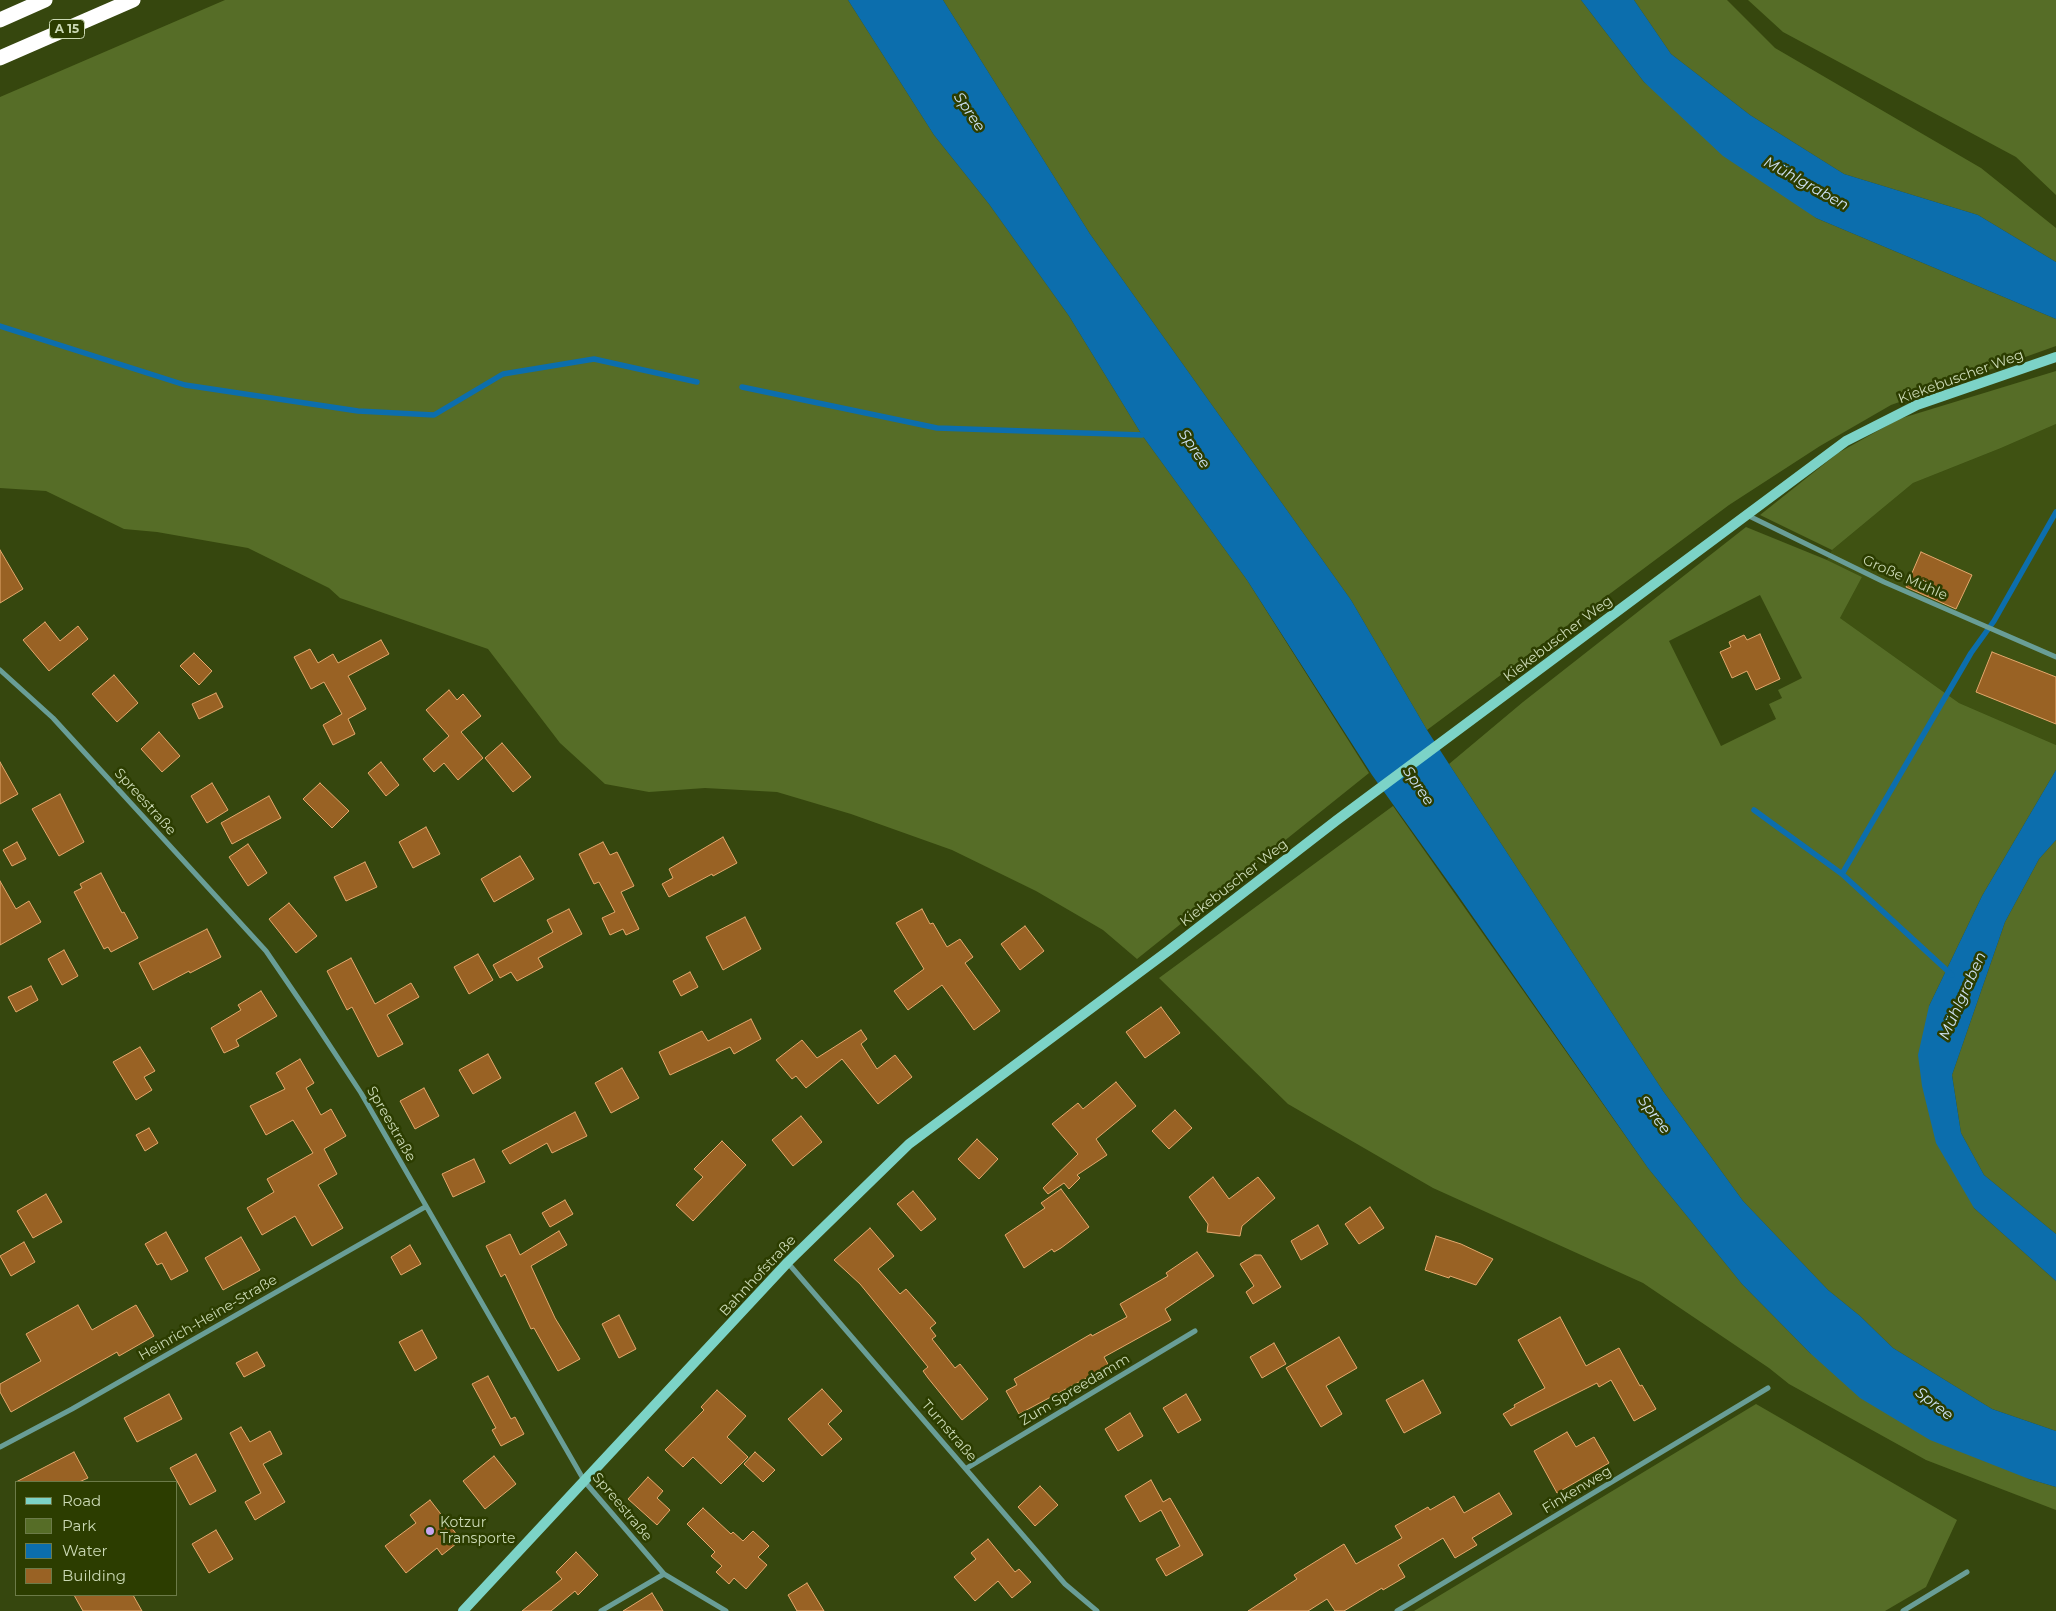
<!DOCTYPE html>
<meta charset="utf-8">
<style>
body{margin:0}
#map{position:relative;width:2056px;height:1611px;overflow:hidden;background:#36470e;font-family:Montserrat,sans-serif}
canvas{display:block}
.legend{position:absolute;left:15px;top:1481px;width:162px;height:115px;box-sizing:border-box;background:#2c3d00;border:1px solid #6c7b48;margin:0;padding:6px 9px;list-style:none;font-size:15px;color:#cbd9b4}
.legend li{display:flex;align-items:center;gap:10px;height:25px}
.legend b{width:25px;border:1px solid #6c7b48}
</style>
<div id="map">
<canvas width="2056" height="1611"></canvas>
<ul class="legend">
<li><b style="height:6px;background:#7cd3c7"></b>Road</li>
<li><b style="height:14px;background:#566d27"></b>Park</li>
<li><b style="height:14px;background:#0c6ead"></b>Water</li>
<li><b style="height:14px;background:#996224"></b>Building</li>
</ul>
</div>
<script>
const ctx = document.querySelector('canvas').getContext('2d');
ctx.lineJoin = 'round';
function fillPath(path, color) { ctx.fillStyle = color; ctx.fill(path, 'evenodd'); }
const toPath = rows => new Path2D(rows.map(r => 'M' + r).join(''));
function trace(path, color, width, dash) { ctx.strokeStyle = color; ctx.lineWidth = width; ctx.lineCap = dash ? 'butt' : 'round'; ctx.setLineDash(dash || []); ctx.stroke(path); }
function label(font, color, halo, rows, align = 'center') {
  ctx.font = font + ' Montserrat,sans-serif'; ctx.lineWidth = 5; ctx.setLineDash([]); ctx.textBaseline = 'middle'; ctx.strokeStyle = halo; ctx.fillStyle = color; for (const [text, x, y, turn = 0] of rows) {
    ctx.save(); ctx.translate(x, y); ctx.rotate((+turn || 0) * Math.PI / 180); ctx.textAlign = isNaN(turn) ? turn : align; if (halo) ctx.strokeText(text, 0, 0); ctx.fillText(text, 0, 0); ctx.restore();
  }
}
fillPath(toPath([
 [2056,424,2056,745,1959,703,1840,618,1862,577,1827,560,1832,550,1913,483,2001,448]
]), '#3f5212');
fillPath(toPath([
 [225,0,848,0,934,135,989,204,1069,316,1142,435,1247,580,1369,773,1137,959,1103,930,1036,891,952,850,851,814,777,792,705,788,649,792,605,784,560,743,488,649,340,598,329,588,248,548,157,532,124,529,46,491,0,488,0,97],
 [943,0,1581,0,1644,82,1816,218,2056,319,2056,346,1891,405,1820,446,1729,505,1427,730,1351,600,1090,234],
 [1634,0,1727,0,1775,48,1981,168,2056,228,2056,262,1978,215,1844,174,1750,115,1671,54],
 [1748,0,2056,0,2056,195,2016,157,1783,32],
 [2056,371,2056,424,2001,448,1913,483,1832,550,1760,515,1838,453,1899,419],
 [1746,527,1827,560,1862,577,1840,618,1959,703,2056,745,2056,770,1982,896,1929,1006,1974,1208,2056,1281,2056,1431,1992,1409,1893,1348,1860,1316,1828,1290,1743,1201,1663,1091,1449,764,1523,702],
 [1760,595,1802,678,1778,690,1782,698,1769,704,1776,719,1721,746,1669,641],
 [1393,806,1648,1168,1742,1284,1810,1353,2029,1479,2056,1487,2056,1510,1926,1460,1789,1384,1769,1368,1643,1283,1433,1188,1288,1104,1159,978],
 [2056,840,2056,1234,1984,1175,1961,1133,1952,1075,2005,922,2039,859],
 [1756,1404,1957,1520,1926,1587,1885,1611,1414,1611]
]), '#566d27');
fillPath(toPath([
 [848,0,943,0,1090,234,1351,600,1427,730,1449,764,1663,1091,1743,1201,1828,1290,1860,1316,1893,1348,1992,1409,2056,1431,2056,1487,2029,1479,1930,1440,1860,1398,1810,1353,1742,1284,1648,1168,1457,894,1372,775,1247,580,1142,435,1069,316,989,204,934,135],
 [1581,0,1634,0,1671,54,1750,115,1844,174,1978,215,2056,262,2056,319,1816,218,1723,156,1644,82],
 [2056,770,2056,840,2039,859,2005,922,1952,1075,1961,1133,1984,1175,2056,1234,2056,1281,1974,1208,1936,1143,1922,1086,1918,1055,1929,1006,1982,896]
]), '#0c6ead');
trace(toPath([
 [0,326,185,385,358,411,434,415,503,374,594,359,697,382],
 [742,387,937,428,1142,435],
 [1754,810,1842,874,1952,975],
 [1842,874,1971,653,1994,621,2056,512]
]), '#0c6ead', 5.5);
const building = toPath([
 [0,550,23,589,0,603,0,550],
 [1921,552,1972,575,1956,609,1906,587,1921,552],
 [45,622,60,641,78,626,88,639,49,671,23,640,45,622],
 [1760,634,1780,679,1756,690,1747,671,1732,678,1720,652,1731,647,1729,642,1744,635,1747,640,1760,634],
 [381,640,389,654,348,676,366,709,348,719,355,734,333,745,323,725,342,714,324,682,311,689,294,657,310,649,318,663,333,654,338,663,381,640],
 [1992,652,2056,677,2056,724,1976,692,1992,652],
 [194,653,212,671,199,685,180,666,194,653],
 [114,675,138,703,117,722,92,694,114,675],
 [449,690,457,700,463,694,481,716,461,732,483,758,458,780,444,763,434,772,423,759,449,736,426,710,449,690],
 [216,693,223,707,199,719,192,704,216,693],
 [159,732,180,756,162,772,141,749,159,732],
 [502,743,531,777,513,792,485,758,502,743],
 [0,762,18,794,0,804,0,762],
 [381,762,399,785,386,796,368,773,381,762],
 [212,783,228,810,207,823,191,796,212,783],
 [320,783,349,811,332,828,303,799,320,783],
 [60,794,84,842,59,856,32,809,60,794],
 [269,796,281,818,232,844,221,823,269,796],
 [426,827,440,854,413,868,399,842,426,827],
 [723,837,737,863,713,876,712,874,669,897,662,884,673,878,669,869,723,837],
 [17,842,26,859,12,866,3,850,17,842],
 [603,842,610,855,617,852,634,886,621,892,639,929,626,935,623,929,610,935,602,918,615,912,599,882,594,884,579,854,603,842],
 [248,844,267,873,248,886,229,857,248,844],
 [520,856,534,879,494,902,481,879,520,856],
 [365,862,377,887,346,901,334,877,365,862],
 [101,873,122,913,124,912,138,938,111,952,108,947,104,949,74,892,82,888,80,884,101,873],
 [0,881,16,909,29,901,41,922,0,945,0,881],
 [289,903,317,936,296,953,269,919,289,903],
 [569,909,582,934,538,958,543,967,517,981,511,972,500,978,493,965,553,932,547,920,569,909],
 [922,909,930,924,933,923,947,947,960,939,973,957,965,963,1000,1011,974,1030,942,985,908,1010,894,991,924,969,896,923,922,909],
 [745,917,761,949,723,970,706,937,745,917],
 [1025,926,1044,951,1020,970,1001,944,1025,926],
 [207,929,221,957,190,973,189,971,153,990,139,963,207,929],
 [64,950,78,976,62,985,48,959,64,950],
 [478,954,493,980,469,994,454,967,478,954],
 [351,958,375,1004,411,983,419,997,387,1015,403,1044,378,1057,352,1007,347,1010,327,971,351,958],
 [690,972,698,987,681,996,673,981,690,972],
 [31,986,38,1000,16,1012,8,997,31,986],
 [261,991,277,1016,236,1040,239,1046,224,1053,211,1028,241,1010,238,1005,261,991],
 [1161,1007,1180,1033,1145,1058,1126,1032,1161,1007],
 [751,1019,761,1039,734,1054,730,1047,670,1075,659,1052,702,1031,708,1041,751,1019],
 [861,1030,867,1039,861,1044,877,1069,895,1055,912,1077,878,1104,842,1059,806,1088,796,1076,792,1079,776,1060,802,1040,817,1058,861,1030],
 [140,1047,155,1071,144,1077,152,1090,136,1100,113,1062,140,1047],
 [488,1054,501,1078,473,1094,459,1070,488,1054],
 [300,1059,314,1083,306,1088,321,1115,331,1109,346,1136,324,1149,337,1174,318,1185,343,1228,312,1246,295,1216,262,1235,247,1208,274,1192,267,1179,313,1153,293,1120,266,1135,250,1106,285,1089,276,1073,300,1059],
 [622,1068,639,1098,611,1113,595,1083,622,1068],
 [1116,1082,1136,1106,1096,1139,1107,1155,1077,1175,1080,1178,1069,1189,1064,1183,1048,1194,1043,1188,1078,1154,1052,1124,1078,1103,1083,1109,1116,1082],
 [424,1088,439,1116,415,1129,400,1101,424,1088],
 [1175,1110,1192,1128,1169,1149,1152,1131,1175,1110],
 [575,1112,587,1136,552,1153,547,1143,510,1164,502,1151,575,1112],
 [801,1116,822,1142,793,1166,772,1140,801,1116],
 [149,1128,158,1143,145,1151,136,1135,149,1128],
 [977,1139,998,1159,979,1179,958,1159,977,1139],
 [722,1141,746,1165,693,1221,676,1205,703,1177,694,1169,722,1141],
 [474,1159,485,1182,453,1197,442,1174,474,1159],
 [1213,1177,1229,1199,1258,1177,1275,1198,1242,1226,1240,1236,1207,1232,1208,1224,1189,1197,1213,1177],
 [1061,1189,1089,1227,1061,1248,1054,1252,1052,1249,1024,1268,1005,1235,1045,1208,1041,1203,1061,1189],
 [913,1191,936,1219,921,1231,897,1204,913,1191],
 [46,1194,62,1222,33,1238,17,1211,46,1194],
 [565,1200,573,1214,550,1227,542,1213,565,1200],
 [1370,1207,1384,1228,1359,1244,1345,1224,1370,1207],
 [1318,1225,1328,1244,1301,1260,1291,1241,1318,1225],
 [870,1228,894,1256,878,1269,900,1294,906,1289,936,1323,930,1328,936,1336,932,1339,955,1368,960,1364,988,1399,962,1420,928,1378,923,1371,928,1367,860,1284,834,1260,870,1228],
 [559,1231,567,1245,531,1266,555,1318,580,1359,558,1371,534,1328,531,1329,505,1274,501,1277,486,1246,510,1234,520,1255,559,1231],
 [166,1232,188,1271,171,1280,162,1263,157,1265,145,1244,166,1232],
 [1436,1236,1461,1244,1493,1259,1476,1285,1450,1276,1449,1278,1425,1270,1436,1236],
 [241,1237,260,1270,223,1290,205,1258,241,1237],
 [24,1242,35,1262,11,1276,0,1256,24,1242],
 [410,1245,421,1264,401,1275,391,1257,410,1245],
 [1197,1252,1214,1276,1165,1309,1171,1320,1104,1357,1109,1366,1019,1414,1006,1391,1017,1385,1014,1379,1091,1334,1092,1336,1127,1317,1120,1304,1168,1276,1166,1273,1197,1252],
 [1255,1255,1261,1255,1281,1287,1253,1304,1246,1292,1254,1286,1240,1264,1255,1255],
 [78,1305,92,1330,136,1305,154,1336,119,1356,117,1352,11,1412,0,1392,0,1384,41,1361,26,1334,78,1305],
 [619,1315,636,1349,619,1358,602,1324,619,1315],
 [1560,1317,1586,1366,1619,1348,1640,1386,1642,1385,1656,1409,1634,1421,1611,1380,1599,1387,1597,1383,1511,1426,1503,1414,1515,1407,1514,1405,1545,1388,1518,1340,1560,1317],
 [422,1330,437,1358,415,1371,399,1342,422,1330],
 [1339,1337,1357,1368,1326,1386,1342,1414,1321,1427,1286,1368,1339,1337],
 [1274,1343,1286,1364,1262,1378,1250,1357,1274,1343],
 [257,1352,265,1366,244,1377,236,1363,257,1352],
 [488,1376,511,1419,515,1417,524,1434,501,1446,492,1430,496,1428,472,1384,488,1376],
 [1423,1380,1441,1413,1404,1433,1386,1400,1423,1380],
 [822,1389,842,1411,828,1424,842,1439,822,1456,788,1419,822,1389],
 [717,1390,746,1416,727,1437,748,1457,721,1484,693,1457,683,1467,665,1450,704,1410,701,1407,717,1390],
 [169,1394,182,1419,137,1442,124,1418,169,1394],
 [1186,1394,1201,1420,1178,1433,1163,1408,1186,1394],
 [1130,1413,1143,1436,1118,1451,1105,1429,1130,1413],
 [241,1427,250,1442,270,1431,282,1454,263,1464,285,1502,255,1520,245,1502,261,1493,230,1433,241,1427],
 [1567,1432,1576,1447,1594,1437,1609,1463,1557,1493,1534,1451,1567,1432],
 [74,1452,88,1478,79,1482,16,1482,74,1452],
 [755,1452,775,1470,763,1482,744,1464,755,1452],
 [196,1454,216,1491,190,1505,170,1468,196,1454],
 [494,1456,516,1484,485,1509,463,1481,494,1456],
 [648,1477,663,1491,657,1498,670,1510,657,1525,628,1499,648,1477],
 [1151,1480,1163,1502,1170,1498,1203,1555,1166,1576,1156,1559,1180,1546,1161,1510,1140,1522,1125,1496,1151,1480],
 [1040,1486,1058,1505,1035,1526,1018,1507,1040,1486],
 [1499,1493,1512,1514,1472,1538,1477,1545,1455,1558,1443,1538,1398,1565,1405,1577,1383,1590,1382,1588,1344,1611,1335,1611,1327,1599,1308,1611,1248,1611,1297,1579,1294,1575,1344,1544,1356,1564,1402,1538,1395,1526,1428,1507,1430,1510,1454,1496,1464,1513,1499,1493],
 [430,1500,461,1540,442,1555,437,1548,406,1573,385,1546,416,1523,410,1515,430,1500],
 [703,1508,731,1534,733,1532,743,1541,753,1531,769,1546,758,1557,767,1565,746,1589,734,1578,729,1584,716,1572,722,1566,711,1556,715,1552,687,1524,703,1508],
 [216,1530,233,1559,209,1573,192,1544,216,1530],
 [988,1539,1015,1572,1019,1569,1031,1582,1012,1598,998,1581,975,1601,954,1577,976,1559,971,1553,988,1539],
 [576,1552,598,1575,578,1595,575,1591,551,1611,522,1611,562,1579,556,1572,576,1552],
 [807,1583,824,1611,797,1611,788,1595,807,1583],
 [652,1593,663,1611,623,1611,652,1593],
 [74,1595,133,1595,142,1611,83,1611,74,1595]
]);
fillPath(building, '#996224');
trace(building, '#e4a86d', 1);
trace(toPath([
 [1747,515,1884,582,2056,657],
 [0,670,53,718,266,951,311,1017,361,1093,585,1482,664,1574,726,1611],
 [788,1263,1065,1584,1097,1611],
 [0,1447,72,1409,425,1207],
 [967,1468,1195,1331],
 [601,1611,664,1574],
 [1397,1611,1768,1388],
 [1903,1611,1967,1572]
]), '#699e97', 5);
trace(toPath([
 [463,1611,788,1262,909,1144,1168,951,1337,820,1846,441,1917,405,2056,357]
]), '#7cd3c7', 10);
trace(toPath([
 [0,20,45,0],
 [0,58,133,0]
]), '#fff', 15);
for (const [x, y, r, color] of [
 [430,1531,5,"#c7a6ef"]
]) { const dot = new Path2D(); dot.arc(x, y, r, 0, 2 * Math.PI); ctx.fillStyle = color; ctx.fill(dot); trace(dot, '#2c3d00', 2); }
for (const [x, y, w] of [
 [67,29,35]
]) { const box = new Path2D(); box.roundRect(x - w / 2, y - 9.5, w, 19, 4); ctx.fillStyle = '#2c3d00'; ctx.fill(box); trace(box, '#cbd9b4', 1); }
label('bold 12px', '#cbd9b4', null, [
 ["A 15",67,29]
]);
label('14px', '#cbd9b4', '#2c3d00', [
 ["Kiekebuscher Weg",1961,377,-20],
 ["Große Mühle",1905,578,24],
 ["Kiekebuscher Weg",1558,639,-37],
 ["Spreestraße",145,802,48],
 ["Kiekebuscher Weg",1234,883,-38],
 ["Spreestraße",391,1124,60],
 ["Bahnhofstraße",758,1276,-47],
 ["Heinrich-Heine-Straße",208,1318,-30],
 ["Zum Spreedamm",1075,1390,-31],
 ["Turnstraße",949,1431,49],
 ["Finkenweg",1577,1490,-31],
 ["Spreestraße",622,1507,50]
]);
label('14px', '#cbd9b4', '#2c3d00', [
 ["Kotzur",440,1523],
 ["Transporte",440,1539]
], 'left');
label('italic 15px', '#cee1f2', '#2c3d00', [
 ["Spree",969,112,56],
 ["Mühlgraben",1806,184,29],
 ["Spree",1194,449,56],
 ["Spree",1418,786,56],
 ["Mühlgraben",1963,996,-66],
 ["Spree",1654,1115,53],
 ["Spree",1934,1404,38]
]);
</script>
